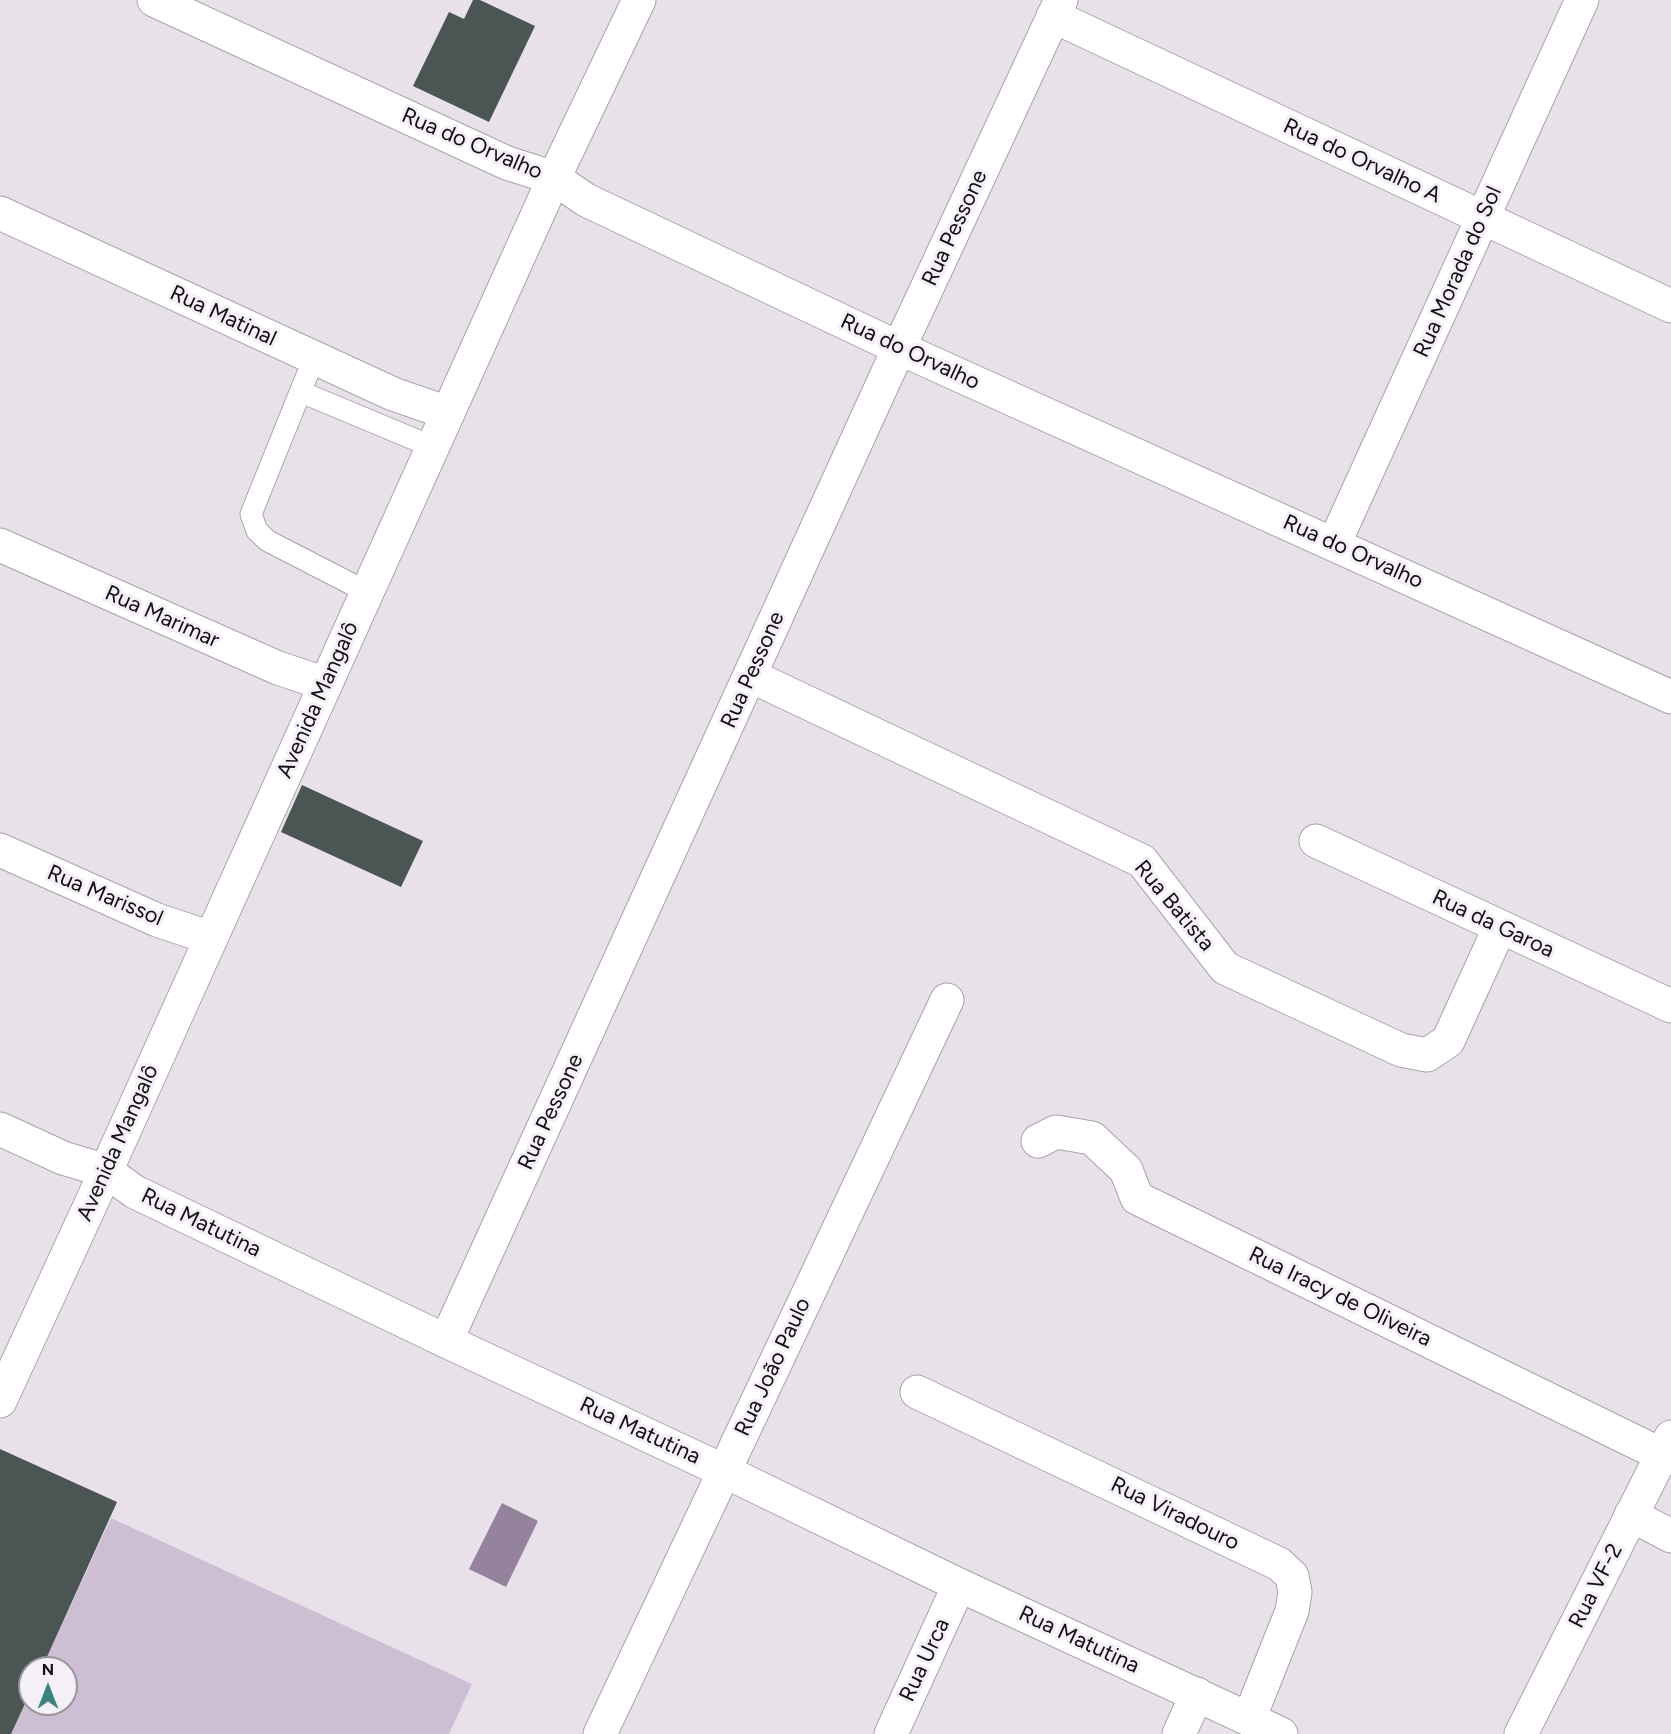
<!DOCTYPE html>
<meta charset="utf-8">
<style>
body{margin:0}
#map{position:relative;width:1671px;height:1734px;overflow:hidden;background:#e8e1ea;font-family:Figtree,sans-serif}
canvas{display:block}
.north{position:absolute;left:18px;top:1656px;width:60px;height:60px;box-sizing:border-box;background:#f5eff7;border:2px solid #9a959b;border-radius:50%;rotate:0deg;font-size:16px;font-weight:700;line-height:24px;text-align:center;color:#120f12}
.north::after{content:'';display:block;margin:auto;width:21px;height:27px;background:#3b827b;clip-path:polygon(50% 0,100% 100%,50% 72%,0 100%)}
</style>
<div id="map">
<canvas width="1671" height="1734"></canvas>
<div class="north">N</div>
</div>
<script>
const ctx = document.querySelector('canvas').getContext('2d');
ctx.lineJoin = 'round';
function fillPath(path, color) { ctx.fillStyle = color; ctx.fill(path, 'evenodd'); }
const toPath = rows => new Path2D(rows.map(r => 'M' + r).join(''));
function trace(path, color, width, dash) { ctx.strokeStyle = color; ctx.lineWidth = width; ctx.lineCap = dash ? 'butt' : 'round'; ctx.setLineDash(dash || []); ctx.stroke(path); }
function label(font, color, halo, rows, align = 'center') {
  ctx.font = font + ' Figtree,sans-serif'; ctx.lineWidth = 6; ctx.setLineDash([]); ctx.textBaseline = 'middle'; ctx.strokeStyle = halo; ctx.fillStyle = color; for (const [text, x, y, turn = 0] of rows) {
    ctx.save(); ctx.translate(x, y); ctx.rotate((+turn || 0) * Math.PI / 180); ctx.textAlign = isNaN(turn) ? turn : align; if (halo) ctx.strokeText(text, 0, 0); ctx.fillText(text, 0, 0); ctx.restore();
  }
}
fillPath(toPath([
 [111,1518,472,1684,449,1734,11,1734,30,1693,30,1704,66,1704,66,1668,42,1668]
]), '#cdbed3');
fillPath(toPath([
 [502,1503,538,1521,506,1587,469,1569]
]), '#95829c');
fillPath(toPath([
 [473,0,480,0,535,26,489,122,413,86,449,12,464,19],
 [302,785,423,841,401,887,281,832],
 [0,1449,117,1502,42,1668,30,1668,30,1693,11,1734,0,1734]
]), '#4b5654');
const lane = toPath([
 [314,358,251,514,257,531,268,541,367,592],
 [301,392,433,447]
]);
const street = toPath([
 [1053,16,1671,306],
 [0,213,393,394,448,413],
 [1334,544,1582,0],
 [0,545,278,668,326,684],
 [751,676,1142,861,1225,968,1401,1050,1427,1055,1448,1041,1500,927],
 [1316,841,1671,1006],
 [0,850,157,920,211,938],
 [1038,1141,1056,1132,1092,1138,1126,1170,1137,1198,1662,1455],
 [446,1341,899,348,1061,0],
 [917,1392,1279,1564,1292,1576,1295,1592,1292,1611,1249,1719],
 [1631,1515,1671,1536],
 [600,1734,947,1000],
 [891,1734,959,1585],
 [1179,1734,1197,1694]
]);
const secondary = toPath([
 [154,0,507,163,554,178,586,200,899,348,1671,697],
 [0,1129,63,1158,106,1171,135,1192,446,1341,724,1471,959,1585,1281,1734],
 [0,1401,106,1171,554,178,639,0],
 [1521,1734,1671,1437]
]);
trace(lane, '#a9a3ac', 23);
trace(street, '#a9a3ac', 35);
trace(secondary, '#a9a3ac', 35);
trace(lane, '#fff', 21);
trace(street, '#fff', 33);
trace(secondary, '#fff', 33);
label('22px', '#120f12', '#f5eff7', [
 ["Rua do Orvalho",472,144,23],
 ["Rua do Orvalho A",1362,161,25],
 ["Rua Pessone",955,228,-65],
 ["Rua Morada do Sol",1458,272,-66],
 ["Rua Matinal",223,316,25],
 ["Rua do Orvalho",910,352,25],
 ["Rua do Orvalho",1353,552,24],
 ["Rua Marimar",162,617,24],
 ["Rua Pessone",753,670,-66],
 ["Avenida Mangalô",318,700,-66],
 ["Rua Marissol",105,896,23],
 ["Rua Batista",1174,906,50],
 ["Rua da Garoa",1493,924,25],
 ["Rua Pessone",551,1112,-65],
 ["Avenida Mangalô",118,1143,-66],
 ["Rua Matutina",201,1223,26],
 ["Rua Iracy de Oliveira",1340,1297,26],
 ["Rua João Paulo",773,1367,-65],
 ["Rua Matutina",640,1431,25],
 ["Rua Viradouro",1175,1514,26],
 ["Rua VF-2",1596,1586,-63],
 ["Rua Matutina",1079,1640,25],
 ["Rua Urca",925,1660,-65]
]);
</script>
